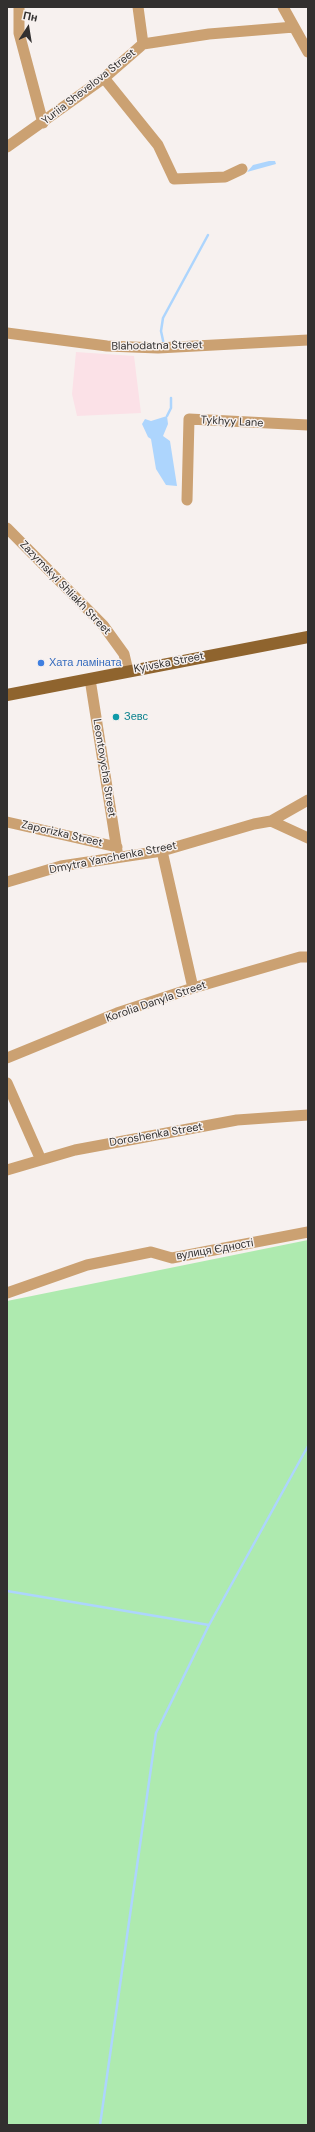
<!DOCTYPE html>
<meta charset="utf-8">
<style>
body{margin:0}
#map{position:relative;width:315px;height:2132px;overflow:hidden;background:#f7f1ef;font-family:"DM Sans",sans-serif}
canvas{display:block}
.frame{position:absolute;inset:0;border:8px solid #32302f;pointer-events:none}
.north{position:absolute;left:8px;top:8px;width:40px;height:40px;-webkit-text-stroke:3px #f7f1ef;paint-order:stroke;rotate:12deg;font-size:11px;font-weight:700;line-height:16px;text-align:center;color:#32302f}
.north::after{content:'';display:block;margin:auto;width:14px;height:18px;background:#32302f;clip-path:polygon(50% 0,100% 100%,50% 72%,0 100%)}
</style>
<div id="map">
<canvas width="315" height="2132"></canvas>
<div class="frame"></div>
<div class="north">Пн</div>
</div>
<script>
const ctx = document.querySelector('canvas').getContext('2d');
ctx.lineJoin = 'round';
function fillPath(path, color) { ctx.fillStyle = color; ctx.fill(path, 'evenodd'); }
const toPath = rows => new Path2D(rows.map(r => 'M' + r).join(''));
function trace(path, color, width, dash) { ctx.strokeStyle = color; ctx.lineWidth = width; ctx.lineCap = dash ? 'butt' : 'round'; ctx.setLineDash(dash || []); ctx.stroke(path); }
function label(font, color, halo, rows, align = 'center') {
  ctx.font = font + ' "DM Sans",sans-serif'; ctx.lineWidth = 3; ctx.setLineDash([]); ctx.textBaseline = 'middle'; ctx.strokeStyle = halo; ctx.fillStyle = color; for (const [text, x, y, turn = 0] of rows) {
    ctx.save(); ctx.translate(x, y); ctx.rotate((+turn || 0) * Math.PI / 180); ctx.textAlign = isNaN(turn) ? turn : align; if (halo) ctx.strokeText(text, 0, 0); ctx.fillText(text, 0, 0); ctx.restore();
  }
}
fillPath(toPath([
 [76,352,134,356,141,413,77,416,72,394]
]), '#fbe1e7');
fillPath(toPath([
 [308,1240,308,2125,7,2125,7,1301]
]), '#aeeaaf');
fillPath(toPath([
 [269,161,275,161,276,164,247,172,253,165],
 [167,416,168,424,163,436,170,441,177,486,166,485,156,469,151,439,148,437,142,424,145,419,151,421]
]), '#add5fd');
trace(toPath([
 [164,345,161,331,163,318,208,235],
 [167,416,171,408,171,398],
 [7,1591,209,1625],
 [100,2125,156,1733,209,1625,308,1446]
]), '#add5fd', 2.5);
trace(toPath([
 [19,7,19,33,43,123],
 [138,7,143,44],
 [283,7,308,52],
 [104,78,158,145,174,179,225,177,242,169],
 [7,147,104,78,143,44,209,34,294,27],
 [7,333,107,346,158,348,308,340],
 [187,500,189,419,308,425],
 [7,528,103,625,124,654,128,671],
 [90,679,118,857],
 [271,821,308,838],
 [7,822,117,847],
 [162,851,193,988],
 [7,882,61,866,162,851,254,824,271,821,308,800],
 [7,1058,117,1013,193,988,300,957,308,957],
 [7,1083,41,1160],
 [7,1170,75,1150,237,1120,308,1115],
 [7,1293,87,1265,151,1252,172,1258,308,1232]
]), '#cba172', 11);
trace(toPath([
 [7,695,308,637]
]), '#8f642e', 12);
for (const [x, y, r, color] of [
 [41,663,4,"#3f7fe0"],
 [116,717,4,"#0f9aa8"]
]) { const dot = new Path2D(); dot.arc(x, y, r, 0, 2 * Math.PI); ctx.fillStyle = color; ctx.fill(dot); trace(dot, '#f7f1ef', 1.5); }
label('11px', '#32302f', '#f7f1ef', [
 ["Yuriia Shevelova Street",89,87,-38],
 ["Blahodatna Street",157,346,-1],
 ["Tykhyy Lane",232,422,3],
 ["Zazymskyi Shliakh Street",65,588,46],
 ["Kyivska Street",169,663,-11],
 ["Leontovycha Street",104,768,81],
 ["Zaporizka Street",62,834,13],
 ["Dmytra Yanchenka Street",113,858,-11],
 ["Korolia Danyla Street",156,1002,-19],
 ["Doroshenka Street",156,1135,-10],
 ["вулиця Єдності",215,1250,-10]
]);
label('11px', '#366cbe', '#f7f1ef', [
 ["Хата ламіната",49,663]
], 'left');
label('11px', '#0d838f', '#f7f1ef', [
 ["Зевс",124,717]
], 'left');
</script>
